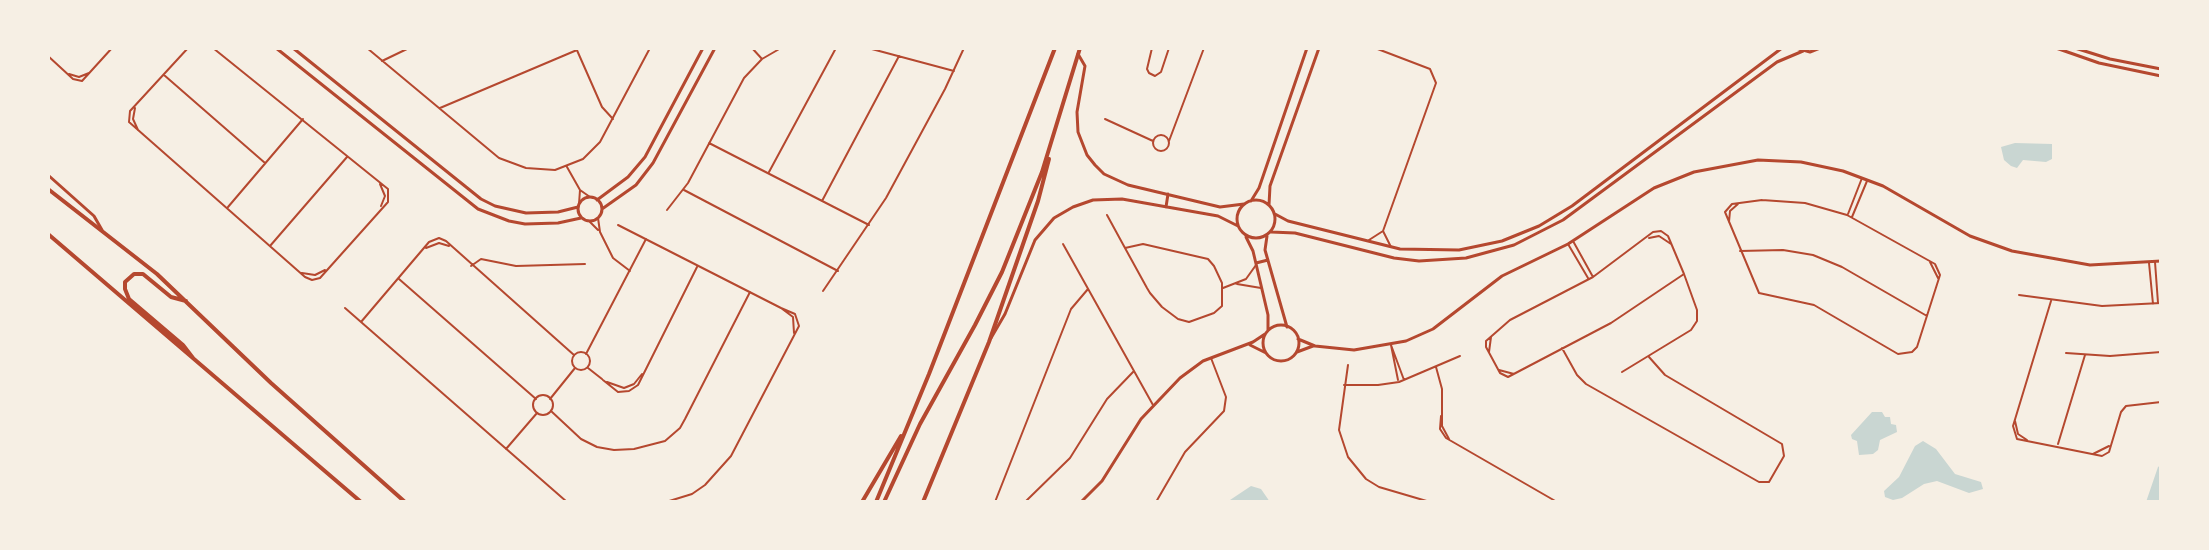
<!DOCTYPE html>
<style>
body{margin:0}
#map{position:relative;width:2209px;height:550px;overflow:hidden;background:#f6efe4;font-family:"IBM Plex Sans",sans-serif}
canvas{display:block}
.frame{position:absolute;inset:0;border:50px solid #f6efe4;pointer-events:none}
</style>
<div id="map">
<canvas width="2209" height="550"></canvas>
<div class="frame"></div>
</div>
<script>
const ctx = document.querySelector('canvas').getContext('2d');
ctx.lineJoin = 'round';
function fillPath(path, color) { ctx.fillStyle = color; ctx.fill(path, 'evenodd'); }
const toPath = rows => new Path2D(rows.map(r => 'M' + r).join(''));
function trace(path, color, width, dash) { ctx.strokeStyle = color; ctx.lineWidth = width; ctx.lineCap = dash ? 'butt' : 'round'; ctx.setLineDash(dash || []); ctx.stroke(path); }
fillPath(toPath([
 [2015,143,2052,144,2052,159,2046,162,2023,160,2017,168,2011,166,2004,160,2001,147],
 [1872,412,1882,412,1885,417,1890,417,1891,424,1896,425,1897,432,1880,440,1878,450,1873,454,1859,455,1857,441,1852,439,1851,435],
 [1923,441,1936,449,1955,474,1981,482,1983,489,1969,493,1937,481,1924,484,1902,498,1893,500,1885,497,1884,491,1899,477,1915,446],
 [2161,465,2161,502,2146,502,2158,467],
 [1251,486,1261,489,1270,502,1227,502]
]), '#c9d6d2');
trace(toPath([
 [188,48,130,111,129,122,305,277,312,280,320,278,388,202,388,189,213,48],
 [367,48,499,158,526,168,555,170,583,159,600,142,650,48],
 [576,48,602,107,613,119],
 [752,48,762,59],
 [868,48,954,71],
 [1152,48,1147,69,1149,73,1155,76,1161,72,1169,48],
 [48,56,73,79,82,81,112,48],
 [382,61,409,48],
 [69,74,79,77,89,73],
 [164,75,265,163],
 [135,108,133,119,138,130],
 [440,108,577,50],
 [1105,119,1153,141],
 '1153 143a8 8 0 1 1 16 0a8 8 0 1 1-16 0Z',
 [1169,141,1204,48],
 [709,143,869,225],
 [567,167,580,190,590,197],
 [769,172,836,48],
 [380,184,385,196,381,206],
 [684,190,838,271],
 [1762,200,1805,203,1847,215,1935,264,1940,275,1917,347,1912,352,1898,354,1814,305,1759,293,1725,212,1732,204,1762,200],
 [822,201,899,56],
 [579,204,580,190],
 [228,207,303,119],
 [667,210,688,183,744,78,762,59,781,48],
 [1848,214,1862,178],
 [1107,215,1125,248,1147,288,1150,293,1162,307,1178,319,1189,322,1214,313,1222,306,1222,283,1214,266,1208,259,1143,244,1125,248],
 [1852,217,1867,181],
 [598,218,600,232,613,258,630,271],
 [590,222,598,230],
 [1729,222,1730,211,1738,204],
 [618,225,781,308,793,317,794,333],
 [1383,231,1391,247],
 [1649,238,1659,236,1671,244],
 [1369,240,1383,231,1436,83,1430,69,1375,48],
 [1573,241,1593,277],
 [1063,244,1153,405],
 [1568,244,1588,278],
 [270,246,347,157],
 [426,248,439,243,449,246],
 [1740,251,1783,250,1813,255,1842,267,1927,316],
 [1930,262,1938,278],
 [2155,262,2158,303],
 [2149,263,2153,304],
 [471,266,481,259,516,266,585,264],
 [302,273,315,275,325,270],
 [399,279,536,399],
 [1237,284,1261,288],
 [1223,288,1246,279,1256,265],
 [823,291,886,198,945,89,964,48],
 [2019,295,2102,306,2161,303],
 [2051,301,2013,426,2017,439,2102,456,2109,452,2121,412,2126,406,2161,402],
 [345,308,567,502],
 [361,322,429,242,439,238,446,241,574,355],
 [1391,345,1404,380],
 [1391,345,1398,380],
 [1562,348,1577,375,1586,384,1759,482,1769,482,1784,456,1782,444,1665,375,1649,357],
 '572 361a9 9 0 1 1 18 0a9 9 0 1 1-18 0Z',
 [1489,352,1491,337],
 [2066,353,2110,356,2161,352],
 [586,354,646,239],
 [1348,365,1339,430,1348,457,1366,479,1379,487,1430,502],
 [1436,367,1442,389,1442,426,1449,439],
 [588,368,602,379],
 [1499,370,1514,374],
 [1622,372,1691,330,1697,321,1697,310,1684,274,1668,236,1661,231,1653,232,1593,277,1510,320,1486,341,1486,347,1500,373,1508,377,1611,323,1684,274],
 [603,380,618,392,629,391,638,385,697,267],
 [607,382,624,388,634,384,642,374],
 [1344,385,1378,385,1399,382,1460,356],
 '533 405a10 10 0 1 1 20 0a10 10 0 1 1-20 0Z',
 [550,399,575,368],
 [551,411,581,439,597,447,614,450,634,449,665,441,680,428,685,419,750,292],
 [1441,416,1440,429,1446,438,1557,502],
 [2015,421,2018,434,2027,440],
 [2058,444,2085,355],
 [506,449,537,413],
 [2093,454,2109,446],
 [666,502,692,494,705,485,731,456,799,326,795,314,781,308],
 [995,502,1071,309,1088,289],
 [1025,502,1070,458,1107,399,1134,371],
 [1156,502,1185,452,1224,411,1226,397,1211,358]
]), '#b5482f', 2);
trace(toPath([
 [276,48,478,209,509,221,525,224,558,223,581,218],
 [293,48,481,199,495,206,526,213,558,212,578,207],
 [1796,48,1810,52,1820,48],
 [2056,48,2099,63,2161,76],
 [2075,48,2110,59,2161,69],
 [1078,54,1085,66,1077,112,1078,132,1087,155,1095,165,1104,174,1128,185,1220,207,1244,204],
 [48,175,94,216,102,230],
 '578 209a12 12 0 1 1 24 0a12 12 0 1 1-24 0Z',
 '1237 219a19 19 0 1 1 38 0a19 19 0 1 1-38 0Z',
 [597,200,628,177,645,157,703,48],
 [1251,201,1259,188,1307,48],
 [1269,205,1270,186,1319,48],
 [1166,207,1168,194],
 [602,209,636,185,653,163,715,48],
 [1275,214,1288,221,1400,249,1459,250,1502,241,1539,226,1572,206,1782,48],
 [1271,232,1295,233,1394,258,1419,261,1466,258,1514,245,1563,220,1777,62,1803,51],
 [1267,236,1265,250,1287,327],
 [1246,237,1253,251,1268,315,1268,330],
 [1256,263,1268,260],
 '1263 343a18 18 0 1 1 36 0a18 18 0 1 1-36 0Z',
 [991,338,1005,314,1035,240,1054,218,1073,207,1093,200,1122,199,1218,216,1238,226],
 [1298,339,1315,346,1354,350,1406,341,1433,329,1502,276,1568,244,1654,188,1694,172,1758,160,1801,162,1843,171,1883,186,1970,236,2012,251,2090,265,2161,261],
 [1250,345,1266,353],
 [1297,352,1313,346],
 [1081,502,1102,481,1141,419,1180,378,1203,361,1253,342,1265,334]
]), '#b5482f', 3);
trace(toPath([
 [48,189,157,274,271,383,405,502],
 [48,234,361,502],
 [186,301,171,297,143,274,134,274,125,282,125,289,129,299,183,345,193,358],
 [862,502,901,436],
 [876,502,929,374,1055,48],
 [884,502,920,424,975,325,1002,272,1042,172,1080,48],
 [923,502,989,342,1038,201,1049,159]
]), '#b5482f', 4);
</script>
